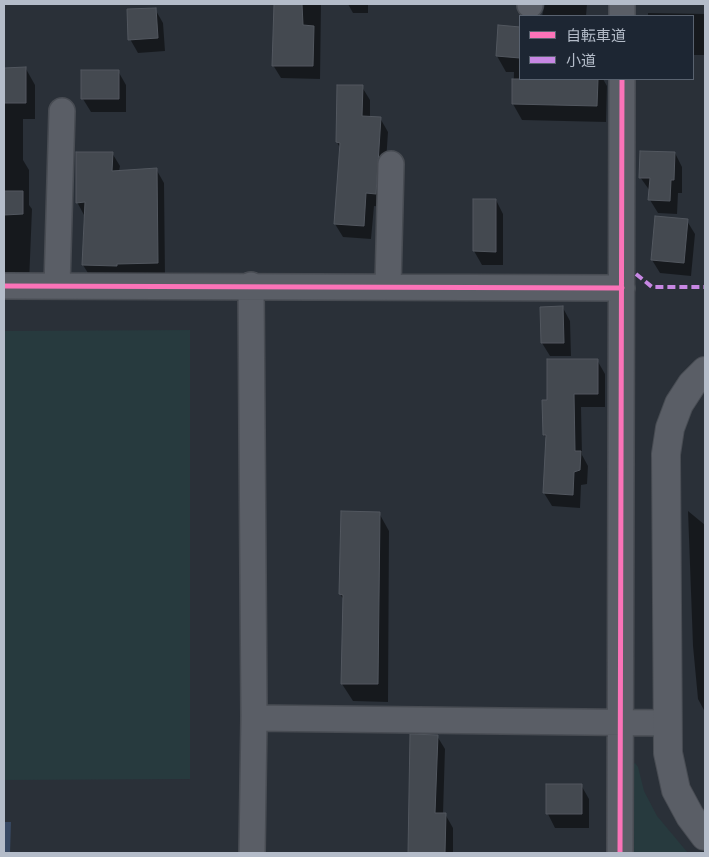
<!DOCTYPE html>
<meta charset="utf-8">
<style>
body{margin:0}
#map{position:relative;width:709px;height:857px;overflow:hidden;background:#2a3038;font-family:"PT Sans","Noto Sans JP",sans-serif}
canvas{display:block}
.frame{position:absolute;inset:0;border:5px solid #b4bcc9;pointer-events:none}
.legend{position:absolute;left:519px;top:15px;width:175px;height:65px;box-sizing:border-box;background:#1d2633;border:1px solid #59626f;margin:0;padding:6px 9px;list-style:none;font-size:15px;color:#b4bcc9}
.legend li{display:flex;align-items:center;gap:10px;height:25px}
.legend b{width:25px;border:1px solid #59626f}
</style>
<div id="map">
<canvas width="709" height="857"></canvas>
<div class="frame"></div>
<ul class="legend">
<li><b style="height:6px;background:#fb73b8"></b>自転車道</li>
<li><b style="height:6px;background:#c787e3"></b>小道</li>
</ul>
</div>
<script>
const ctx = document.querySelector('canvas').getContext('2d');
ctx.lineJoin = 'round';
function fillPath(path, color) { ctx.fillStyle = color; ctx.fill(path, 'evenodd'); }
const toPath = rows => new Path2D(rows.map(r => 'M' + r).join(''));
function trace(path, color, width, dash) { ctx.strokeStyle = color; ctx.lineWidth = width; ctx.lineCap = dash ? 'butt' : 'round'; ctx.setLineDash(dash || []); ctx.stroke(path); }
fillPath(toPath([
 [190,330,190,779,4,780,4,331],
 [635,763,638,767,644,791,657,816,688,853,631,853,631,766]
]), '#273a3e');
fillPath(toPath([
 [4,822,11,822,10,853,4,853]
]), '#384963');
fillPath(toPath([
 [275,4,321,4,320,79,281,78,273,65],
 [348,4,368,4,368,13,353,13],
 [545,4,587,4,586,16,542,16],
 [155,9,163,23,165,51,138,53,130,39],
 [648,13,705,14,705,55,693,55,693,16,648,16],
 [500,27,520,28,520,79,603,79,607,86,606,122,522,120,513,104,514,72,506,72,497,56],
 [4,69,26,69,35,85,35,119,23,119,23,160,29,170,29,205,32,209,29,283,4,283],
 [118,71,126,85,126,112,91,112,83,99],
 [362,87,370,100,370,118,380,118,388,132,383,207,374,206,371,239,343,237,335,224,340,148,337,142],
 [112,153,120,166,119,171,156,169,164,183,165,276,91,278,83,265,84,215,77,202],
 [675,153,682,167,682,193,678,193,677,214,658,213,650,200,650,191,640,177],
 [474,200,496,200,503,214,503,265,482,265,474,251],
 [687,221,695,234,691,276,660,273,652,260],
 [563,308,570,321,571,356,550,356,542,343],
 [597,360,605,374,605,407,581,407,582,455,588,466,587,484,581,485,580,508,552,506,544,493,547,440,544,435,543,401,548,401],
 [688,511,705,525,705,712,698,699,693,646],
 [379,513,389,531,388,702,353,701,342,684,344,600,340,594],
 [412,736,437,736,445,749,443,814,445,814,453,828,453,853,409,853],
 [581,785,589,799,589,828,555,828,548,814]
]), '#0007');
const building = toPath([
 [274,4,302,4,303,25,314,26,313,66,272,66,274,4],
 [156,8,158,38,128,40,127,9,156,8],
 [498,25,520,27,520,58,496,56,498,25],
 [26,67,26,103,4,103,4,68,26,67],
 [81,70,119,70,119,99,81,99,81,70],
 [512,79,598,79,597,106,512,104,512,79],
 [337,85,363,85,362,116,381,117,376,194,366,193,364,226,334,224,340,143,336,142,337,85],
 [640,151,675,152,674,180,671,180,670,201,648,200,650,178,639,178,640,151],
 [76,152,113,152,112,171,157,168,158,263,117,264,117,266,82,265,85,202,76,203,76,152],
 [4,191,23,191,23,214,4,215,4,191],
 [473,199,496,199,496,252,473,251,473,199],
 [655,216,688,219,684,263,651,260,655,216],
 [563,306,564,343,541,343,540,307,563,306],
 [547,359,598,359,598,394,574,394,575,451,581,451,580,470,574,472,573,495,543,493,546,435,543,435,542,400,547,400,547,359],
 [341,511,380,512,378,684,341,684,343,595,339,594,341,511],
 [410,734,438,735,435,813,446,813,445,853,408,853,410,734],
 [546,784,582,784,582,814,546,814,546,784]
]);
fillPath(building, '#444950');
trace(building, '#52575f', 1);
const minor = toPath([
 [622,4,622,16],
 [530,5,530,4],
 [251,285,254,718,252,853],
 [4,286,622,288],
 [57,286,62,111],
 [388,286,391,164],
 [254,718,667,723],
 [620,853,622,79]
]);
const tertiary = toPath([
 [705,371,692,384,679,404,670,428,666,454,668,753,676,790,690,816,705,836]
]);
trace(minor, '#484c53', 28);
trace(tertiary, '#484c53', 30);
trace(minor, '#5a5e66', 25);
trace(tertiary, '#5a5e66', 28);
trace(toPath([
 [636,274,652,287,705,287]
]), '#c787e3', 4, [8, 4]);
trace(toPath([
 [4,286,622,288],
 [620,853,622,79]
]), '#fb73b8', 5);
</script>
